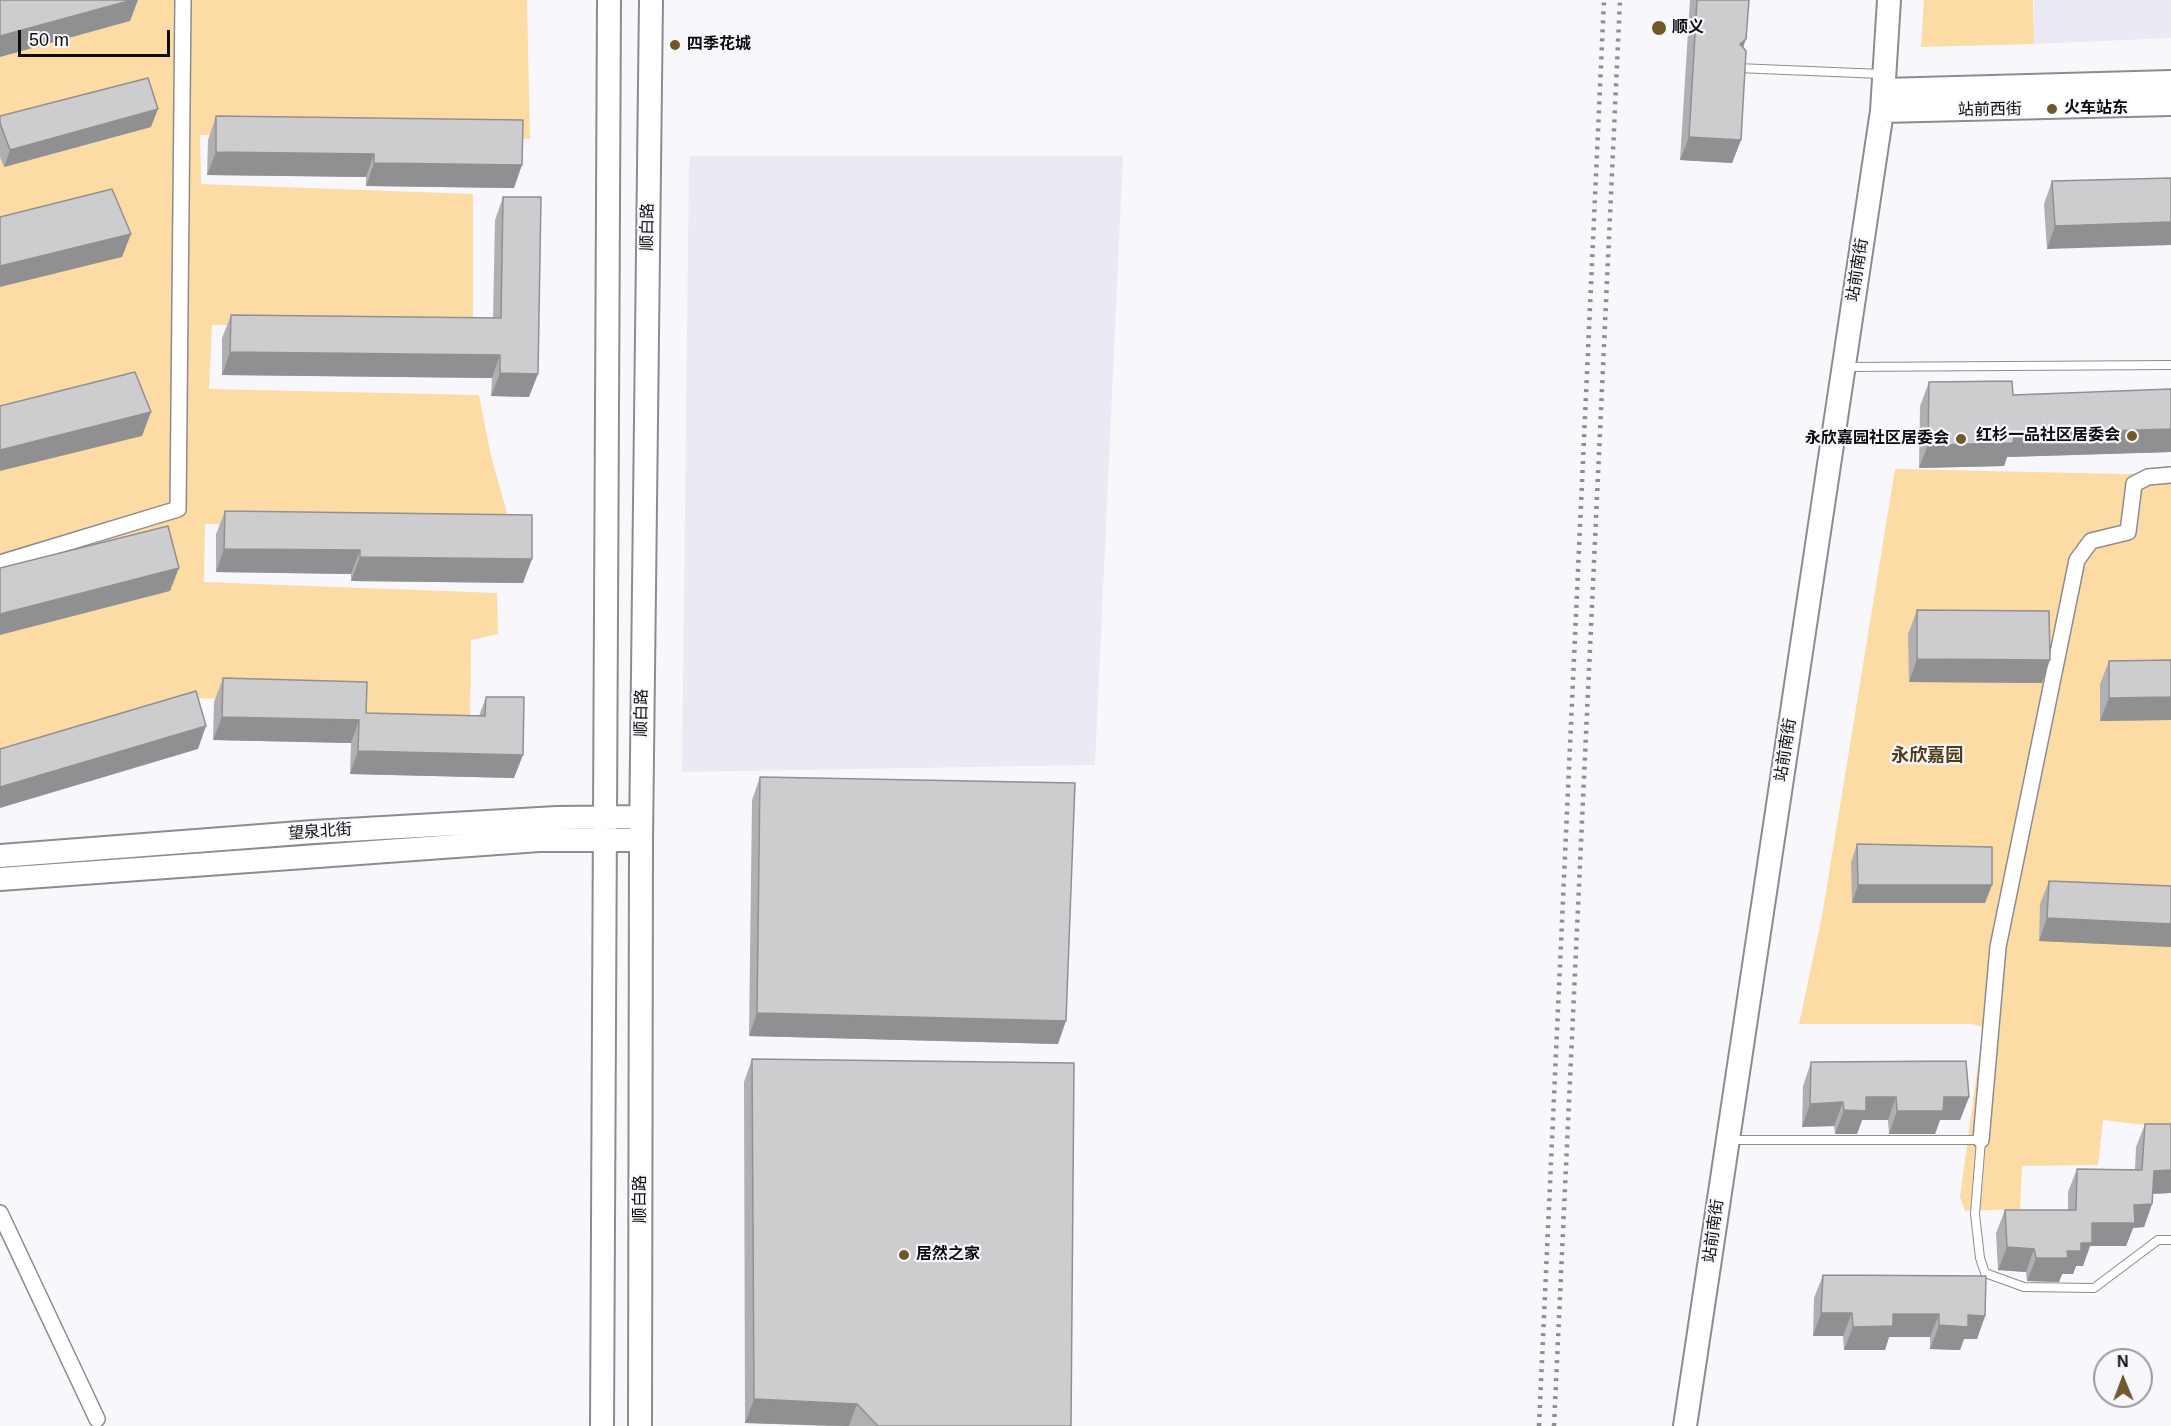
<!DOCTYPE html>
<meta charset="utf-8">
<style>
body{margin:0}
#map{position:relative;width:2171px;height:1426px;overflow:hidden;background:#f8f8fc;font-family:Arial,sans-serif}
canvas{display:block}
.north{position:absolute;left:2093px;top:1348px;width:60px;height:60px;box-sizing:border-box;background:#f8f8fc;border:2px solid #9a9a9d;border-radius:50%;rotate:359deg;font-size:16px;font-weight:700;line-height:24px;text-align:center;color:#0d0d0f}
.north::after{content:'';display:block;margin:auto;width:21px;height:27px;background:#725729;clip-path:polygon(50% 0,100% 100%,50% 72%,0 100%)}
.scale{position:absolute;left:18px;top:30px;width:152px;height:27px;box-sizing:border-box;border:3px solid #0d0d0f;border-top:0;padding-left:8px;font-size:18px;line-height:21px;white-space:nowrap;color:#0d0d0f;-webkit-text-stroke:4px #f8f8fc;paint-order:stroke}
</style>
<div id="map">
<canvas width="2171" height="1426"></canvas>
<div class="north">N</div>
<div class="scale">50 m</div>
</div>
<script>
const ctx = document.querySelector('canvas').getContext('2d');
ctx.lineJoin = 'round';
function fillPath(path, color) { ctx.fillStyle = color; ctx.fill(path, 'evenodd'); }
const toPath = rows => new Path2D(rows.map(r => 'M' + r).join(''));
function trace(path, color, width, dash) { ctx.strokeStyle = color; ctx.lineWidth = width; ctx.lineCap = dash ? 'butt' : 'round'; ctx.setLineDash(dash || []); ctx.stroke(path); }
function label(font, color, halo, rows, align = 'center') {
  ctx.font = font + ' Arial,"Noto Sans SC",sans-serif'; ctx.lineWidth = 4.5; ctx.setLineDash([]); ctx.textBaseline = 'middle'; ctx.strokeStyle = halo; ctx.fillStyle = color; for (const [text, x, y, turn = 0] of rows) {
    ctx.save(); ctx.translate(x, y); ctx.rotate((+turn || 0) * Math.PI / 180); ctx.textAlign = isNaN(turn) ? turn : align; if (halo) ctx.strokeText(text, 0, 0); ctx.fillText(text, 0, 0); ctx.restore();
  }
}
fillPath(toPath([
 [2034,0,2171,0,2171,38,2034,44],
 [689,156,1123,156,1095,765,682,772]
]), '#eaeaf4');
fillPath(toPath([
 [0,0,527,0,530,139,200,135,201,184,473,194,473,327,212,325,209,389,479,395,490,452,512,531,205,524,204,582,497,593,498,634,471,640,470,734,365,728,365,701,186,698,0,750],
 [1924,0,2033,0,2034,44,1921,47],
 [1895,469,2171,475,2171,1128,2103,1120,2098,1165,2022,1166,2020,1209,1965,1211,1960,1197,1983,1027,1972,1024,1799,1024,1822,916]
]), '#fddba5');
const lane = toPath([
 [1737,68,1882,74],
 [1845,367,2171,365],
 [1729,1140,1981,1140,1975,1214,1980,1258,1985,1273,2024,1287,2094,1288,2158,1240,2171,1240]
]);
const street = toPath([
 [0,563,178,509,183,0],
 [1981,1140,1998,947,2077,560,2091,541,2128,532,2134,484,2148,477,2171,475],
 [0,1213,97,1419]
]);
const secondary = toPath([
 [1884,90,2171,82],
 [1882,111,2171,104],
 [0,856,313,832,557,818,641,817],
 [0,879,539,840,641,840],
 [602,1426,609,0],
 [640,1426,641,840,651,0],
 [1685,1426,1882,111,1889,0]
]);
trace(lane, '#8c8c8f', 10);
trace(street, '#8c8c8f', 18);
trace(secondary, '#8c8c8f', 26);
trace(lane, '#fff', 8);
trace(street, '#fff', 15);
trace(secondary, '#fff', 22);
trace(toPath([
 [1539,1426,1604,0],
 [1554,1426,1620,0]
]), '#8e8e91', 4.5, [3, 6]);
fillPath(toPath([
 [1690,0,1749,0,1743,48,1741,140,1732,163,1680,160],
 [0,116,151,127,4,167,0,157],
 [216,116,514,188,366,186,366,177,207,175,208,140],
 [2171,178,2047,249,2044,204,2052,181],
 [503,197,529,397,491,396,492,378,222,375,222,338,231,315,493,318,495,220],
 [1929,382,2013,395,2171,389,2171,452,2007,457,2004,466,1919,468,1920,406],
 [225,511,523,583,351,581,351,574,216,572,216,534],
 [1917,610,2042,683,1909,682,1908,634],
 [2171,660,2171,720,2100,721,2100,684,2109,661],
 [223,678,366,713,479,716,486,697,514,778,350,774,351,743,213,740,214,702],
 [760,777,1058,1044,749,1036,752,800],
 [1857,844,1985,903,1852,903,1851,862],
 [2049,881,2171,886,2171,947,2039,941,2040,904],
 [752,1059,1071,1426,827,1426,745,1423,744,1082],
 [1811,1062,1969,1097,1960,1120,1940,1120,1935,1134,1889,1134,1888,1120,1862,1120,1857,1134,1835,1134,1834,1126,1802,1127,1803,1086],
 [2145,1124,2171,1124,2171,1193,2153,1194,2152,1204,2144,1227,2133,1228,2126,1246,2090,1246,2083,1266,2076,1266,2073,1274,2062,1274,2059,1282,2027,1281,2026,1272,1998,1270,1996,1233,2005,1210,2068,1210,2068,1192,2077,1169,2135,1170,2136,1147],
 [1823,1275,1985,1316,1977,1339,1964,1339,1960,1350,1930,1349,1930,1337,1889,1337,1885,1350,1844,1350,1843,1336,1813,1336,1814,1298]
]), '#b0b0b3');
fillPath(toPath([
 [132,0,138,0,130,21,0,57,0,36],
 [1746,39,1738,62,1740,44],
 [158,109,151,127,4,167,10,150],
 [1689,137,1741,140,1732,163,1680,160],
 [216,152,374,154,366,177,207,175],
 [374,163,522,165,514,188,366,186],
 [2171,222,2171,245,2047,249,2055,226],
 [131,234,122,257,0,287,0,266],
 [230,352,500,355,492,378,222,375],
 [500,373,538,374,529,397,491,396],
 [151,412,142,436,0,471,0,450],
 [2171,429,2171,452,2007,457,2004,466,1919,468,1928,445,2014,434],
 [224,549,360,550,351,574,216,572],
 [360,557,532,559,523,583,351,581],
 [179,568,170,591,0,635,0,614],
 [1917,659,2050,660,2042,683,1909,682],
 [2171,697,2171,720,2100,721,2109,698],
 [222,717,359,720,351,743,213,740],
 [206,726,198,749,0,808,0,787],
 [358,751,523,755,514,778,350,774],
 [1858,885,1992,885,1985,903,1852,903],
 [2047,918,2171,924,2171,947,2039,941],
 [757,1013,1066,1021,1058,1044,749,1036],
 [1866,1097,1896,1097,1888,1120,1862,1120,1857,1134,1835,1134,1844,1110],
 [1944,1097,1969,1097,1960,1120,1940,1120,1935,1134,1889,1134,1897,1111],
 [1843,1102,1834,1126,1802,1127,1810,1104],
 [2171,1170,2171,1193,2146,1194,2154,1171],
 [2152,1204,2144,1227,2133,1228,2126,1246,2090,1246,2083,1266,2076,1266,2073,1274,2062,1274,2059,1282,2027,1281,2036,1258,2067,1251,2081,1243,2092,1223,2134,1205],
 [2007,1247,2034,1249,2026,1272,1998,1270],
 [1821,1313,1852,1313,1843,1336,1813,1336],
 [1893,1314,1939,1314,1930,1337,1889,1337,1885,1350,1844,1350,1853,1327],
 [1968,1315,1985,1316,1977,1339,1964,1339,1960,1350,1930,1349,1939,1325],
 [754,1399,857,1404,849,1426,745,1423]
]), '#909092');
const building = toPath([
 [0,0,132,0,0,36,0,0],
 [1697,0,1749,0,1746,39,1740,44,1746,51,1741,140,1689,137,1697,0],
 [148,78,158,109,10,150,0,123,0,116,148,78],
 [216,116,523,120,522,165,374,163,374,154,216,152,216,116],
 [2171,178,2171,222,2055,226,2052,181,2171,178],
 [112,189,131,234,0,266,0,217,112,189],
 [503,197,541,197,538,374,500,373,500,355,230,352,231,315,501,318,503,197],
 [135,372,151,412,0,450,0,406,135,372],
 [2012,381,2013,395,2171,389,2171,429,2014,434,2013,443,1928,445,1929,382,2012,381],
 [225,511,532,515,532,559,360,557,360,550,224,549,225,511],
 [168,526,179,568,0,614,0,568,168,526],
 [1917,610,2049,611,2050,660,1917,659,1917,610],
 [2171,660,2171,697,2109,698,2109,661,2171,660],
 [223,678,367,682,366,713,485,716,486,697,524,697,523,755,358,751,359,720,222,717,223,678],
 [196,691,206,726,0,787,0,749,196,691],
 [760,777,1075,783,1066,1021,757,1013,760,777],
 [1857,844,1992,847,1992,885,1858,885,1857,844],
 [2049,881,2171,886,2171,924,2047,918,2049,881],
 [752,1059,1074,1063,1071,1426,878,1426,857,1404,754,1399,752,1059],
 [1966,1061,1969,1097,1944,1097,1943,1111,1897,1111,1896,1097,1866,1097,1866,1111,1844,1110,1843,1102,1810,1104,1811,1062,1966,1061],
 [2145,1124,2171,1124,2171,1170,2154,1171,2152,1204,2134,1205,2135,1223,2092,1223,2092,1243,2081,1243,2081,1251,2067,1251,2068,1258,2036,1258,2034,1249,2007,1247,2005,1210,2076,1210,2077,1169,2142,1170,2145,1124],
 [1823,1275,1986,1276,1985,1316,1968,1315,1968,1327,1939,1325,1939,1314,1893,1314,1893,1326,1853,1327,1852,1313,1821,1313,1823,1275]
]);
fillPath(building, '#cdcdd0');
trace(building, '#909092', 1.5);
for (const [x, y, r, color] of [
 [1659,28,8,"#725729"],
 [675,45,6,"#725729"],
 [2052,109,6,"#725729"],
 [2132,436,6,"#725729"],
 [1961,439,6,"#725729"],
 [904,1255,6,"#725729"]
]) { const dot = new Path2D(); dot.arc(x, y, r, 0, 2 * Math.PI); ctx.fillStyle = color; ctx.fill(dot); trace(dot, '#f8f8fc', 2); }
label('bold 16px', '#0d0d0f', '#f8f8fc', [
 ["顺义",1672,28],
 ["四季花城",687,45],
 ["火车站东",2064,109],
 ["红杉一品社区居委会",2120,436,"right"],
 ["永欣嘉园社区居委会",1949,439,"right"],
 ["居然之家",916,1255]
], 'left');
label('16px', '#0d0d0f', '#f8f8fc', [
 ["站前西街",1990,110,-1],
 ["顺白路",648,227,-89],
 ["站前南街",1858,270,-81],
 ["顺白路",642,713,-89],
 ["站前南街",1786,750,-81],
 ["望泉北街",320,832,-4],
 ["顺白路",641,1199,-90],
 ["站前南街",1714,1231,-82]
]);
label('bold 18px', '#503c17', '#f8f8fc', [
 ["永欣嘉园",1927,756]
]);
</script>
